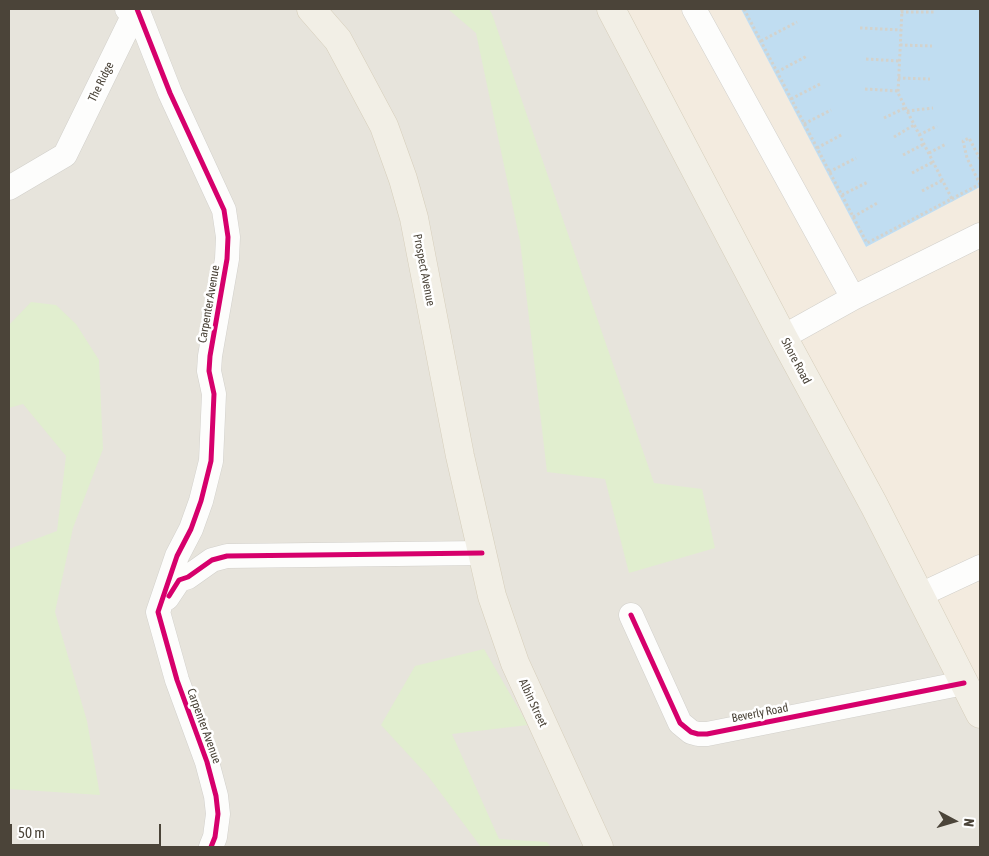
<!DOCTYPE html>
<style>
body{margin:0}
#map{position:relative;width:989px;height:856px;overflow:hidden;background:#f4f2ee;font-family:"Asap Condensed",sans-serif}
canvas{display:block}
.frame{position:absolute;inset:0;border:10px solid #4b4439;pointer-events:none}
.north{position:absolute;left:929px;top:796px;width:50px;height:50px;-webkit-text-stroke:4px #fff;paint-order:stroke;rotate:96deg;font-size:14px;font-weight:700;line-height:20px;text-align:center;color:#4b4439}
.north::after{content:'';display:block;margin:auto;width:18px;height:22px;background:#4b4439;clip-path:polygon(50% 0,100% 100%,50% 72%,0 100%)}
.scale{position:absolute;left:10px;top:824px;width:151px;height:22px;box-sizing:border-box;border:2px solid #4b4439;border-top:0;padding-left:6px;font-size:15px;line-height:18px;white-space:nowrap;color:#4b4439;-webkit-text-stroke:4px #fff;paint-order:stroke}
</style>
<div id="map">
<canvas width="989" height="856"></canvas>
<div class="frame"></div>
<div class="north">N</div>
<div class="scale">50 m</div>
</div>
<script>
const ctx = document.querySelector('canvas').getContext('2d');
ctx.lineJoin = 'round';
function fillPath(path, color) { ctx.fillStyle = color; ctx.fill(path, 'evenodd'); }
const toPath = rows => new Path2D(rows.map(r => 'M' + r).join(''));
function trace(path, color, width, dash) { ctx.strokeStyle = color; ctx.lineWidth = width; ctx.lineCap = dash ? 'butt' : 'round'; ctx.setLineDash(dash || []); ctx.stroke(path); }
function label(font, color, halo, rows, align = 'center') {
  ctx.font = font + ' "Asap Condensed",sans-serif'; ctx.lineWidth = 5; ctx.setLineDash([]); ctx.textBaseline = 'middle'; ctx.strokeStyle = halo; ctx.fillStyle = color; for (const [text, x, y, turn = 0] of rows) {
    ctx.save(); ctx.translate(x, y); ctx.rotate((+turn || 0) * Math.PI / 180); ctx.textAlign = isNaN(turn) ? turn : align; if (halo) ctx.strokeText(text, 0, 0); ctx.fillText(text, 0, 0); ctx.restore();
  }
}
fillPath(toPath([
 [9,9,611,9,980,720,980,847,9,847]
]), '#e7e4dc');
fillPath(toPath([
 [611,9,741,9,866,247,980,187,980,720]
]), '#f3ebdf');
fillPath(toPath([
 [448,9,489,9,492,14,654,483,702,489,715,548,629,573,605,479,547,472,520,241,476,33],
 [31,302,56,305,76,324,99,360,103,449,73,528,55,612,87,721,100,795,9,789,9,549,57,531,66,456,23,404,9,408,9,325],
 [484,649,528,725,452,734,499,839,547,842,551,847,481,847,428,776,381,725,415,666]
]), '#e1eecf');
fillPath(toPath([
 [741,9,980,9,980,187,866,247]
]), '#c0ddf1');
const minor = toPath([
 [137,9,170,93,224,210,228,237,227,259,210,356,209,371,214,394,211,461,201,501,191,529,177,556,158,612,177,680,207,762,216,796,218,814,215,837,211,847],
 [694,9,853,298,980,235],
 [9,188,65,155,136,10,127,9],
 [783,337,853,298],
 [920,595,980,567],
 [167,598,179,580,188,577,212,560,227,556,482,553],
 [631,615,680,723,691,732,698,734,707,734,964,683]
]);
const major = toPath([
 [311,9,338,40,384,126,403,179,414,218,460,456,492,596,515,663,599,847],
 [611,9,783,337,874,505,980,714]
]);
trace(minor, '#d2d0cb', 25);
trace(major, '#d6cebb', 29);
trace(toPath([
 [744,9,867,243,980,184],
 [902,9,898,93,953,201],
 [901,12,934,12],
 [860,28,901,30],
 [761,41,797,22],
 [900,45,932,46],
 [866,59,899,61],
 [777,72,807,56],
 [898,78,930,79],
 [865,89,898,91],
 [791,99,822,83],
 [907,111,933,108],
 [884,118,905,108],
 [804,124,831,110],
 [919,135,937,126],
 [894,137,914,125],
 [817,148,843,134],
 [929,153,946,144],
 [903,155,924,144],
 [980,159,969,138,963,141,967,158,980,184],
 [829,172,856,158],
 [912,173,933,162],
 [922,191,943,180],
 [842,195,868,182],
 [853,217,879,202]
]), '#d3d2cc', 3, [2.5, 2.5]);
trace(minor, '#fdfdfc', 24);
trace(major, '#f2efe6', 28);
trace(toPath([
 [137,9,170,93,224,210,228,237,227,259,210,356,209,371,214,394,211,461,201,501,191,529,177,556,158,612,177,680,207,762,216,796,218,814,215,837,211,847],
 [169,596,179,580,188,577,212,560,227,556,482,553],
 [631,615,680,723,691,732,698,734,707,734,964,683]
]), '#d6006c', 5);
label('12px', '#4b4439', '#fff', [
 ["The Ridge",101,82,-64],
 ["Prospect Avenue",424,270,79],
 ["Carpenter Avenue",209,304,-80],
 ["Shore Road",796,361,62],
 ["Albin Street",533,703,65],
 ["Beverly Road",760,713,-11],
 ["Carpenter Avenue",204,726,70]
]);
</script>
